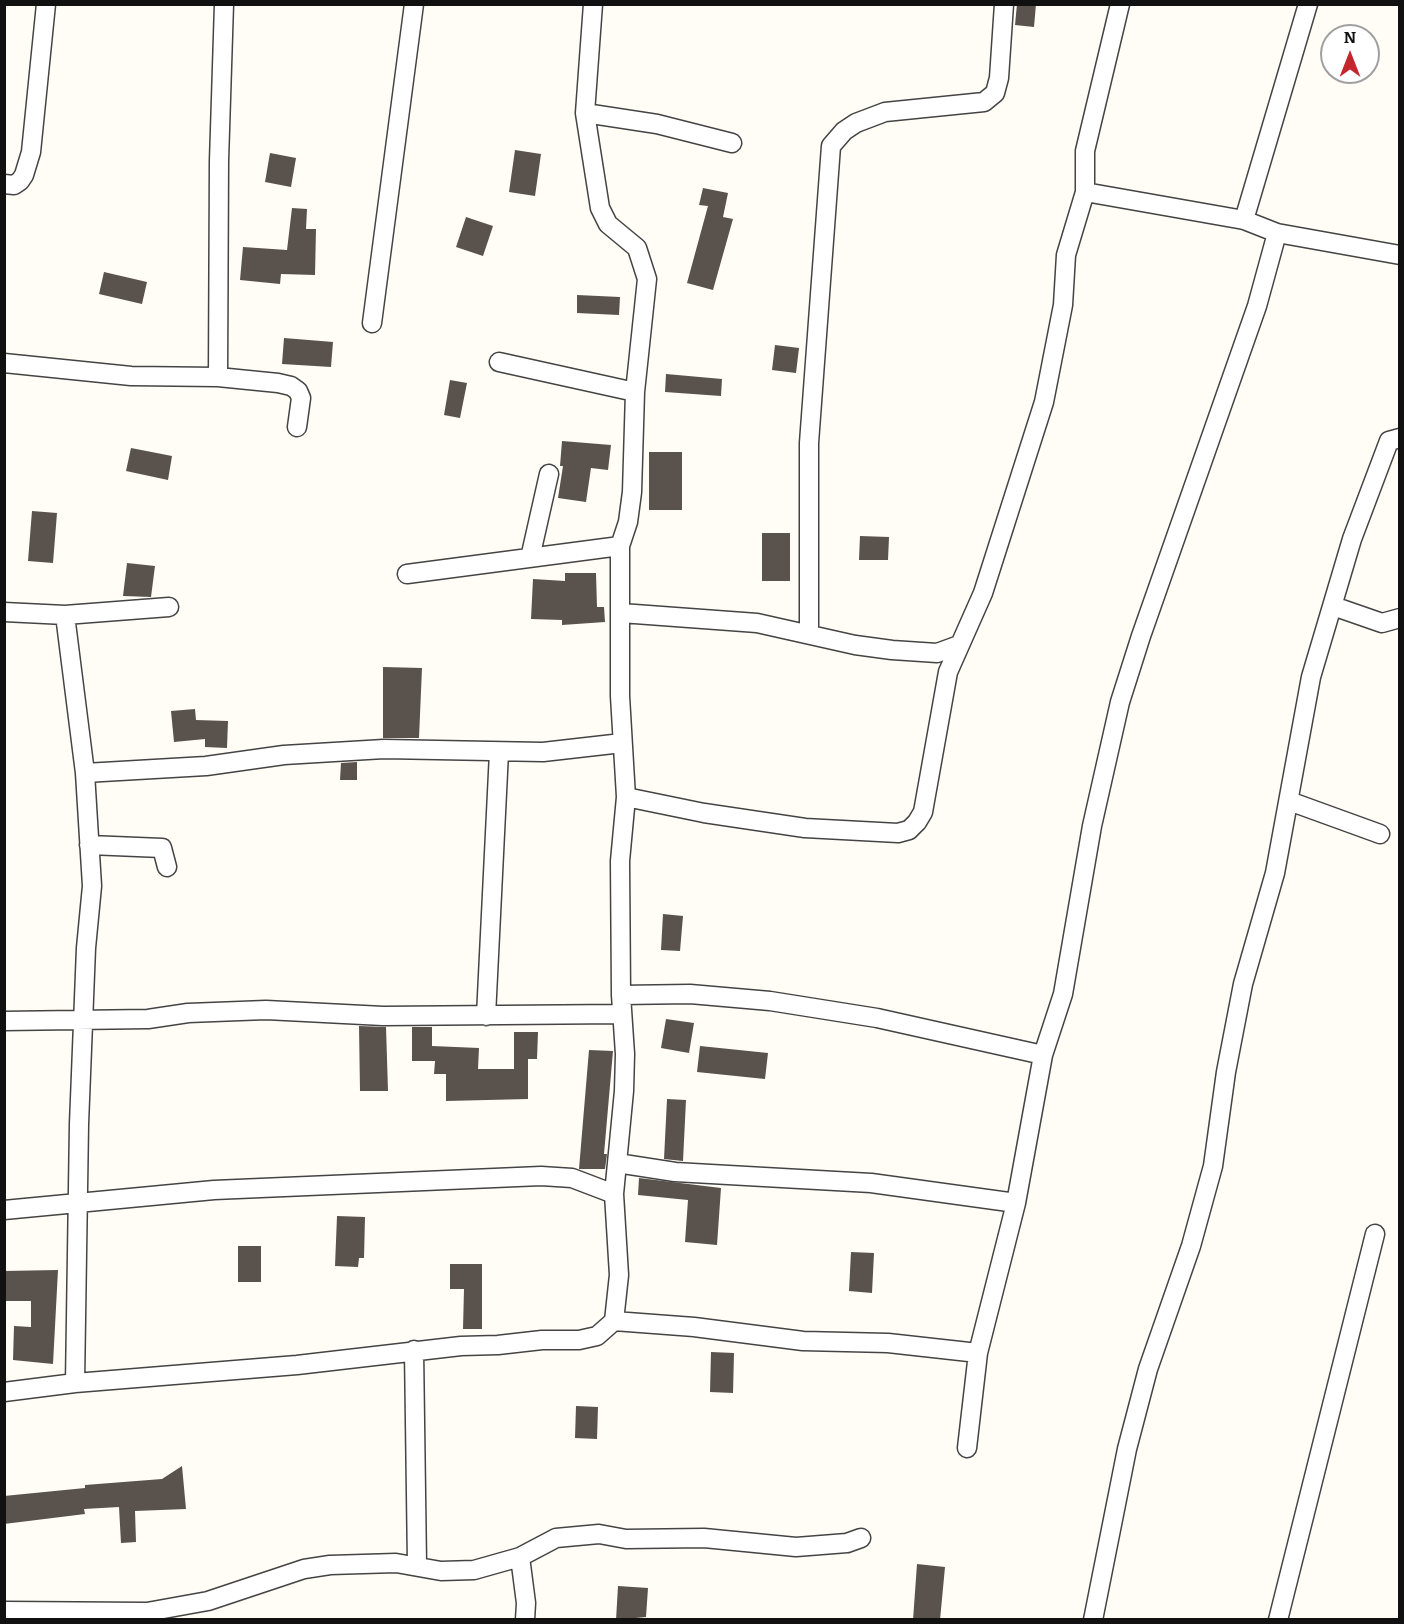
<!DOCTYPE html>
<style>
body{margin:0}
#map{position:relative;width:1404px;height:1624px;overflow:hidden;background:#fffdf5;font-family:Bitter,serif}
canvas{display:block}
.frame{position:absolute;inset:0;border:6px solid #111;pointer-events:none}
.north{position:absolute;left:1320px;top:24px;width:60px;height:60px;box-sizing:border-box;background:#fff;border:2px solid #a0a0a0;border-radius:50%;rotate:0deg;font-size:16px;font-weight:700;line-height:24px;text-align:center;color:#111}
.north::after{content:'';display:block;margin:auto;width:21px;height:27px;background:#c4262e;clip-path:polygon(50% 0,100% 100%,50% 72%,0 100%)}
</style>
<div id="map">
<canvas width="1404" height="1624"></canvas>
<div class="frame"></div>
<div class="north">N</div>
</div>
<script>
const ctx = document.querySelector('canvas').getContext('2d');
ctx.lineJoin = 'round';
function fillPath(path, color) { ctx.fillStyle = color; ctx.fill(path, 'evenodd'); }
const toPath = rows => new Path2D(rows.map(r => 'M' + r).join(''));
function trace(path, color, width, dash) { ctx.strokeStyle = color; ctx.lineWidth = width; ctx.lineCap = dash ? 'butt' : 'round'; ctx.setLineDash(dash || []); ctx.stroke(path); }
fillPath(toPath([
 [1017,4,1036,4,1034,27,1015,25],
 [515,150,541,154,535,196,509,192],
 [270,153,296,158,291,187,265,182],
 [703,188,728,193,723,217,733,219,713,290,687,283,708,206,699,205],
 [292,208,307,209,306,229,316,229,315,275,281,274,280,284,240,280,243,247,287,250],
 [466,217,493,226,483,256,456,247],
 [104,272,147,282,142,304,99,294],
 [577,295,620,297,619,315,577,313],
 [284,338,333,342,331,367,282,364],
 [775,345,799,348,796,373,772,370],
 [666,374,722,379,721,396,665,392],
 [450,380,467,383,460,418,444,415],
 [562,441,611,445,608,470,591,468,586,502,558,498,563,466,560,466],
 [131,448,172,456,168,480,126,471],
 [649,452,682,452,682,510,649,510],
 [32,511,57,513,53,563,28,561],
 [762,533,790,533,790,581,762,581],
 [860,536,889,537,888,560,859,560],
 [127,563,155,566,151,597,123,596],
 [565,573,596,573,597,607,604,607,605,622,562,625,562,620,531,619,533,579,565,581],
 [383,667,422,668,419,738,383,738],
 [195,709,196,720,228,721,227,748,205,747,205,739,174,742,171,711],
 [357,762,357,780,340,780,341,763],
 [663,914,683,916,680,951,661,950],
 [666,1019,694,1023,689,1053,661,1048],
 [359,1026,386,1027,388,1091,360,1091],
 [412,1027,432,1027,432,1046,479,1048,478,1069,514,1069,514,1032,538,1032,537,1059,528,1059,528,1099,446,1101,446,1074,434,1074,435,1061,412,1061],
 [700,1046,768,1053,765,1079,697,1072],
 [589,1050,613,1051,604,1154,607,1154,605,1169,579,1169],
 [667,1099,686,1100,683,1161,664,1159],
 [639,1178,721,1188,717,1245,685,1242,688,1200,638,1195],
 [337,1216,365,1217,364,1258,359,1258,358,1267,335,1266],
 [238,1246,261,1246,261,1282,238,1282],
 [851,1252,874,1253,872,1293,849,1291],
 [450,1264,482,1264,482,1329,463,1329,464,1289,450,1289],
 [58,1270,53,1364,13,1360,14,1326,31,1327,31,1301,4,1301,4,1271],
 [711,1352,734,1353,733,1393,710,1392],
 [576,1406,598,1407,597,1439,575,1438],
 [182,1466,186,1509,135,1511,136,1542,121,1543,119,1507,84,1509,85,1514,4,1524,4,1496,85,1488,85,1485,162,1479],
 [917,1564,945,1567,940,1620,913,1620],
 [618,1586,648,1588,646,1617,616,1620]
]), '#5a524d');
const minor = toPath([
 [585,113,657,124,732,143],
 [4,184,14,185,20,181,24,175,31,152,46,4],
 [1085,192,1244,220,1277,233,1400,255],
 [1244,220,1308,4],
 [372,323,414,4],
 [499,362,635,392],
 [4,363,131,376,218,377,278,383,291,386,298,391,301,398,297,427],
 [218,377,219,161,224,4],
 [530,558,549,474],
 [407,574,620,546],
 [1333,606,1382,623,1400,618],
 [4,612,65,615,169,607],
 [621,613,757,623,855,645,892,650,937,653,959,645],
 [65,615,85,773,92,886,86,948,79,1124,75,1383],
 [809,633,809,443,831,146,844,131,856,123,885,112,984,102,995,93,999,78,1004,4],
 [85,773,206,766,284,755,384,749,543,752,622,743],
 [626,797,704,813,805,828,898,833,909,830,917,822,923,812,948,672,983,593,1044,402,1063,305,1066,255,1085,192,1085,151,1120,4],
 [1289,801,1380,834],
 [89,845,162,848,167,867],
 [621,995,690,994,770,1001,877,1018,1043,1055],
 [486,1016,499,752],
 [4,1021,148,1019,188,1013,266,1010,383,1016,621,1014],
 [617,1163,675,1172,871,1183,1016,1203],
 [4,1210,214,1190,541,1176,572,1178,614,1194],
 [614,1321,694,1327,803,1341,888,1343,978,1353],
 [414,1350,417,1565],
 [4,1392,75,1383,297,1365,461,1346,498,1345,542,1340,579,1340,597,1336,614,1321,619,1275,614,1194,624,1091,625,1054,621,995,620,861,626,797,620,696,620,546,628,522,632,492,635,392,647,279,637,248,608,224,600,208,585,113,593,4],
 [967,1448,978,1353,1016,1203,1043,1055,1063,994,1092,826,1120,702,1141,636,1257,306,1277,233],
 [520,1557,526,1603,525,1620],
 [4,1611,147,1612,208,1601,304,1569,330,1565,396,1563,441,1571,474,1570,520,1557,556,1538,599,1534,626,1539,704,1538,796,1547,847,1543,861,1538],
 [1093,1620,1127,1449,1148,1369,1191,1246,1213,1166,1226,1072,1243,984,1275,873,1311,677,1352,539,1389,441,1400,438],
 [1278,1620,1375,1234]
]);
trace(minor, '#444', 21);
trace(minor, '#fff', 18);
</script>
